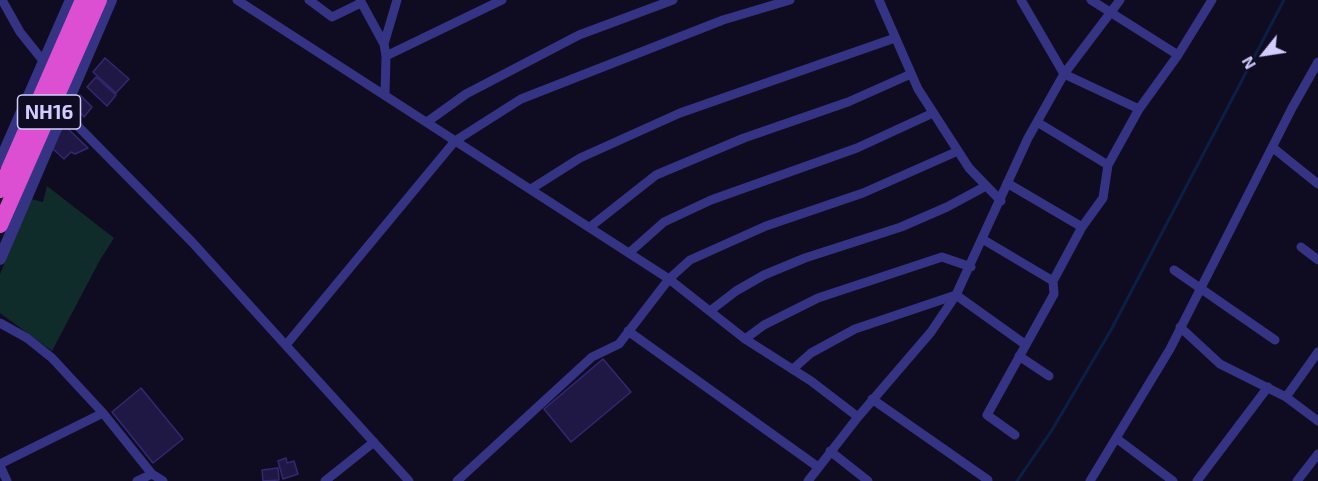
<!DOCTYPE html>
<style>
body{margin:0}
#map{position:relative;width:1318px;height:481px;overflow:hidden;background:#0f0c22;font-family:"Exo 2",sans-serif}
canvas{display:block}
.north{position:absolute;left:1234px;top:24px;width:60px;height:60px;-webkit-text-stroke:4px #0f0c22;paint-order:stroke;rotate:240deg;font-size:16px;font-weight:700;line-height:24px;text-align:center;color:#d1cdff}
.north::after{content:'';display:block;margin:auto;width:21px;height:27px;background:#d1cdff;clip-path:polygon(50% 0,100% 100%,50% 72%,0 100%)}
</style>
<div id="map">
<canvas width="1318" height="481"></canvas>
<div class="north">N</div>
</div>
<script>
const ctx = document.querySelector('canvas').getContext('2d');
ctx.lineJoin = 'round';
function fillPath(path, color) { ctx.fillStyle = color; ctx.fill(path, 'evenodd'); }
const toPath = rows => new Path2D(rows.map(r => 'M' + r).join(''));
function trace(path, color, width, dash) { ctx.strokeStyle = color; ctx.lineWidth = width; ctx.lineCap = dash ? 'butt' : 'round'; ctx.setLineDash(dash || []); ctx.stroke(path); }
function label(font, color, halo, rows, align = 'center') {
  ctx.font = font + ' "Exo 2",sans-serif'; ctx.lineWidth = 4.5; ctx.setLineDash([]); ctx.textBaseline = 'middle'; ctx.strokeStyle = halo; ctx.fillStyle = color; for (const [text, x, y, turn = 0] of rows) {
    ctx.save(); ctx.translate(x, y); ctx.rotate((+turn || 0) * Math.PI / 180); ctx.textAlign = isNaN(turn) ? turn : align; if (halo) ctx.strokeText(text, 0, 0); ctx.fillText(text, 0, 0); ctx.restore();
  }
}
fillPath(toPath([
 [47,186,114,238,100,260,52,351,0,313,0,274,31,199,43,202]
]), '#0f2c2a');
trace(toPath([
 [1017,481,1052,430,1111,330,1284,0]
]), '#092044', 3);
const building = toPath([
 [105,58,129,79,116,93,93,72,105,58],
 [96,77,116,95,107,106,87,87,96,77],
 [80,95,92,107,84,117,79,111,75,116,69,110,80,95],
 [64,125,88,148,75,154,71,152,64,159,52,148,64,125],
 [603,359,631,392,571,442,544,409,603,359],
 [141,388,183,439,153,463,112,412,141,388],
 [286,458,287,463,294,461,298,474,283,479,278,461,286,458],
 [278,468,279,480,263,481,262,470,278,468]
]);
fillPath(building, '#1f1744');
trace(building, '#342871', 1.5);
trace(toPath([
 [2,0,20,32,44,62],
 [237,0,669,279,745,339,811,381,858,417],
 [309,0,332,17,361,3],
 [360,0,384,44,386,56,385,94],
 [879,0,918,89,969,168,1001,201],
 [1021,0,1064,74,1139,109],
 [1091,0,1178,55],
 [384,44,397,0],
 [386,56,502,0],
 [60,108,192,242,409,481],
 [427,122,466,94,579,35,673,0],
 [1037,122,1108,165],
 [1272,147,1318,184],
 [1007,183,1082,227],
 [531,189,580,158,680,113,895,38],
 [590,227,656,175,744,138,848,102,911,74],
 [984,240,1053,281],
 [1301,247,1318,260],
 [629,253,664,222,711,200,857,148,933,113],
 [1174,270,1275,340],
 [710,311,736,291,764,275,805,258,901,227,947,207,986,186],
 [0,323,27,338,52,358,103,413,152,474,163,481],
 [1180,327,1220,364,1286,397,1318,421],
 [628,331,818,467],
 [745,339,764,325,818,298,942,257,971,267],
 [286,345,455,141,521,99,723,20,790,0],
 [1019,356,1049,376],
 [793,369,811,353,855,329,956,295,1026,345],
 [1286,397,1318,352],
 [872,399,988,480],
 [1015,435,987,415,1054,294,1053,281,1082,227,1103,198,1108,165,1139,109,1178,55,1212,0],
 [1116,438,1173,481],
 [830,451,868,481],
 [0,464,103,413],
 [0,466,7,481],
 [137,481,152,474],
 [325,481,374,442],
 [457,481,592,357,619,344,669,279,690,260,766,226,863,193,958,151],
 [808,481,858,417,931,332,956,295,1028,138,1064,74,1120,0],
 [1090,481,1170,349,1292,108,1318,62],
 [1197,481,1268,387],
 [1297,481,1318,454]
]), '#353484', 9);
trace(toPath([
 [0,162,71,0],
 [0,259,111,0]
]), '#353484', 12);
trace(toPath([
 [0,190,83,0],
 [0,225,99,0]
]), '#dc4ed2', 16);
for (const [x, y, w] of [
 [49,112,63]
]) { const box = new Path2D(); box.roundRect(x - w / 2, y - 17, w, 34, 4.5); ctx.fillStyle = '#0f0c22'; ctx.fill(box); trace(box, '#d1cdff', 1.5); }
label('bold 20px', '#d1cdff', null, [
 ["NH16",49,112]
]);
</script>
